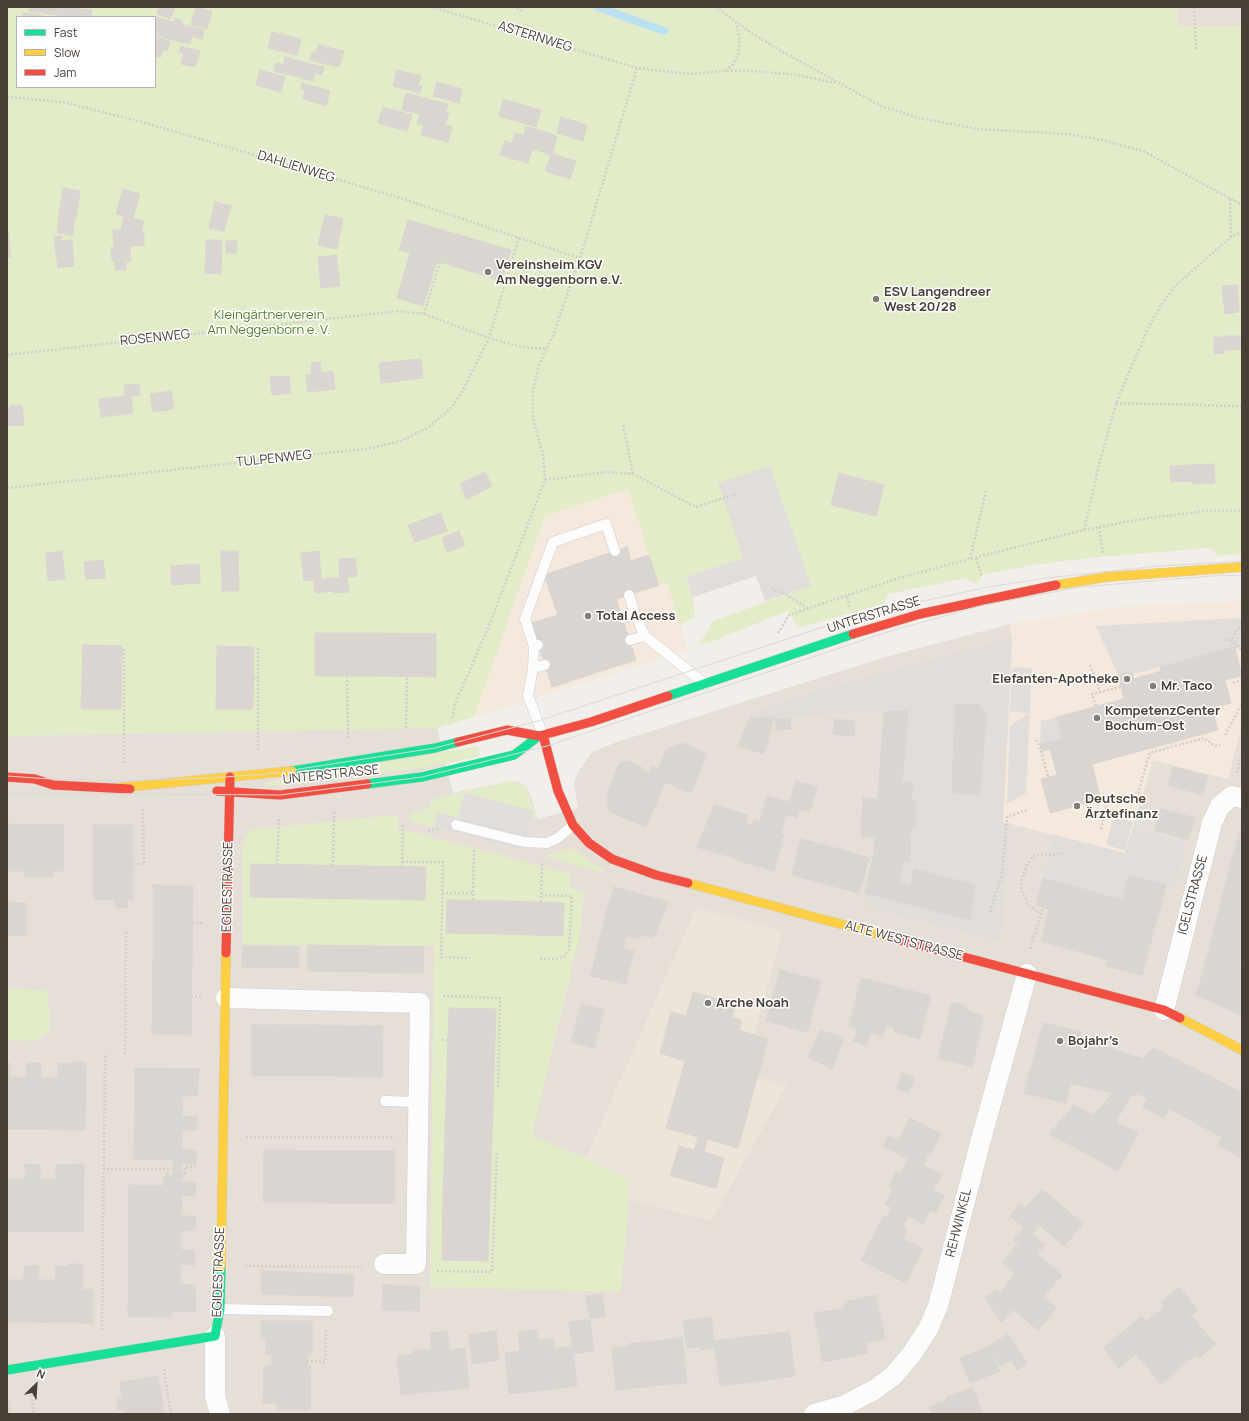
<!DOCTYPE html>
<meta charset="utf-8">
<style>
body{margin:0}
#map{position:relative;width:1249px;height:1421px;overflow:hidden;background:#f2eeea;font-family:Manrope,sans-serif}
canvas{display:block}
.frame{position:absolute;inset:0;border:8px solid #483f36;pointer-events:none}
.legend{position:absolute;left:16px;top:16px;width:140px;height:72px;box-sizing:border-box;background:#fff;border:1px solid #b6b2af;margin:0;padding:5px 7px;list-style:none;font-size:12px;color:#483f36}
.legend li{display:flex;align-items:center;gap:8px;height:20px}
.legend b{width:20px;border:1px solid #b6b2af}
.north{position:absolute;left:16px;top:1365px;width:40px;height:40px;-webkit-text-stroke:3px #fff;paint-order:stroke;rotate:25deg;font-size:11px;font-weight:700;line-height:16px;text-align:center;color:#483f36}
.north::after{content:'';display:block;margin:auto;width:14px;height:18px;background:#483f36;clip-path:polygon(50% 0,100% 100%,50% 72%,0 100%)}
</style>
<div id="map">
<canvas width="1249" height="1421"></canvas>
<div class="frame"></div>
<ul class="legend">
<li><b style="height:5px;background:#16e098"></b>Fast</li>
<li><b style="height:5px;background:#ffcf43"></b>Slow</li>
<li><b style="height:5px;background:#f24e42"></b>Jam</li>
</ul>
<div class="north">N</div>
</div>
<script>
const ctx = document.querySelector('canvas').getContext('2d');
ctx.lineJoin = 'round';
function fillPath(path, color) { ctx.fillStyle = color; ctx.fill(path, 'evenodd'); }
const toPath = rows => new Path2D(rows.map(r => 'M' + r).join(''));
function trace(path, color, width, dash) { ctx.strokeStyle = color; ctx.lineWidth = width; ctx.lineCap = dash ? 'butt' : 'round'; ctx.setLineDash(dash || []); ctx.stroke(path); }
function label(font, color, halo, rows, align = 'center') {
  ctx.font = font + ' Manrope,sans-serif'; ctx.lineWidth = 3; ctx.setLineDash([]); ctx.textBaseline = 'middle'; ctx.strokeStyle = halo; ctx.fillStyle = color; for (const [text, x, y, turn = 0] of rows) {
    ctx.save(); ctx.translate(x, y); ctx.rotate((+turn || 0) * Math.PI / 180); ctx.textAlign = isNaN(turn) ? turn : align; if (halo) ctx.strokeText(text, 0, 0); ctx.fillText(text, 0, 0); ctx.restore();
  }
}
fillPath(toPath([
 [1176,7,1242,7,1242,26,1178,26],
 [7,609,437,728,453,793,512,781,519,782,525,786,529,791,538,819,578,808,574,783,578,772,592,752,617,742,882,658,1010,624,1012,635,1007,823,1125,853,1153,760,1228,779,1242,723,1242,1414,7,1414]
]), '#e6dfd7');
fillPath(toPath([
 [628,489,659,585,667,582,688,650,474,717,545,516],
 [1242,601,1242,723,1228,779,1153,760,1125,853,1003,822,1012,652,1010,624,1119,607]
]), '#f5e8dd');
fillPath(toPath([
 [1012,635,1003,822,1010,824,1001,942,867,907,865,893,874,853,884,712,750,718,751,713,808,693,993,643]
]), '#e2ddd8');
fillPath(toPath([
 [696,908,760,924,782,932,744,1073,787,1085,711,1221,629,1199,626,1178,586,1158]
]), '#ede5d9');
fillPath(toPath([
 [7,7,1176,7,1178,26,1242,26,1242,554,1219,556,1211,548,1097,557,1039,564,982,575,978,583,974,583,966,578,889,594,883,604,798,628,788,611,711,642,699,645,713,621,810,586,743,558,686,577,693,597,695,616,680,625,667,582,659,585,628,489,545,516,474,717,437,728,7,736],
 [17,17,155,17,155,87,17,87],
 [478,746,480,756,428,767,265,787,264,783],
 [512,781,525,786,538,819,531,817,533,811,465,793,458,818,438,812,434,826,431,827,415,823,409,819,410,814,429,808,432,801,436,798],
 [394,815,399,818,399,831,410,831,571,874,569,887,584,892,580,934,532,1136,586,1158,626,1178,629,1199,621,1292,430,1287,434,946,243,944,242,852,245,838,249,832,256,829],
 [568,849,575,850,596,864,604,870,603,873,544,856],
 [7,988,48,991,50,1031,36,1041,7,1040]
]), '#e3ecc9');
fillPath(toPath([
 [770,466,811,586,765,601,756,576,693,597,686,577,743,558,718,483],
 [1241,618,1242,651,1235,647,1133,674,1132,671,1118,675,1096,626],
 [1012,667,1032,668,1026,793,1007,804,1010,726,1029,713,1010,712],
 [1057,717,1063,739,1040,744,1041,721],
 [465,793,533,811,522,850,434,826,438,812,458,818],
 [1114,816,1133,822,1125,850,1106,845],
 [1133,828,1187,843,1175,888,1129,875,1122,900,1043,878,1055,835,1125,853]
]), '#e1ddda');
trace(toPath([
 [598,7,664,31]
]), '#b9e1f2', 8);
const building = toPath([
 [29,7,58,7,57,15,29,11,29,7],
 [58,7,92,10,91,17,57,15,58,7],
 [159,7,175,7,170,19,157,14,159,7],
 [196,7,212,11,207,29,191,25,196,7],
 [23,13,41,15,41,17,22,17,23,13],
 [157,18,173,22,175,18,182,20,179,33,155,27,157,18],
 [181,25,204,30,202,39,179,33,181,25],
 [155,27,179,33,177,41,155,35,155,27],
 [272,32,301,39,297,55,268,48,272,32],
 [179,33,192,36,190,44,177,41,179,33],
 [155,37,170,41,167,51,163,49,161,57,155,56,155,37],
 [318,45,344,51,339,67,310,60,312,52,316,53,318,45],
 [181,46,200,51,195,67,181,64,184,53,179,52,181,46],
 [285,57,303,62,301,69,283,65,285,57],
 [303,62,324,67,322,75,301,69,303,62],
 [276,63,301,69,299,77,274,71,276,63],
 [301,69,315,73,313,81,299,77,301,69],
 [260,70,285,77,281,92,256,85,260,70],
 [397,70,421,76,418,85,422,86,420,93,393,86,397,70],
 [437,82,462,89,459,103,433,96,437,82],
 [302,83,330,91,326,106,303,99,305,90,301,89,302,83],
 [406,93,424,98,422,106,404,101,406,93],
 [424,98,448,104,446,112,422,106,424,98],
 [503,99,541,110,536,127,499,116,503,99],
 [404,101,422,106,420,114,402,110,404,101],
 [422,106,449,113,445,125,452,126,448,142,421,135,424,125,417,124,422,106],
 [383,107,412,115,407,131,378,123,383,107],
 [561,117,587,125,583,141,557,133,561,117],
 [526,127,546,132,544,141,524,135,526,127],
 [546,132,557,136,555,144,544,141,546,132],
 [515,133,542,140,539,151,512,143,515,133],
 [542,140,555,144,552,155,539,151,542,140],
 [505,141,532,149,528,163,500,155,505,141],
 [551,154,576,161,570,179,545,171,551,154],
 [63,188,80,191,76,218,59,216,63,188],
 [123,189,140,194,133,218,116,214,123,189],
 [215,202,231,206,224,231,209,228,215,202],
 [325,215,343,219,337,249,318,245,325,215],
 [59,216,74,218,73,235,57,233,59,216],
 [124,216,144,221,141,233,121,230,124,216],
 [408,220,511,250,502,281,437,261,423,306,397,298,410,253,399,250,408,220],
 [7,225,11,258,7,258,7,225],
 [113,230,144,232,144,245,114,247,113,230],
 [62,236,62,241,72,240,74,266,58,268,54,237,62,236],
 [206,240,222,240,221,274,205,273,206,240],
 [226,241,237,241,236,253,226,253,226,241],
 [130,246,131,261,126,262,126,270,115,270,115,261,112,261,111,247,130,246],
 [336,255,340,286,321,288,318,257,336,255],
 [1237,285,1239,312,1225,314,1222,286,1237,285],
 [1224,336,1242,336,1242,349,1224,350,1224,336],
 [1214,337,1224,337,1224,353,1214,354,1214,337],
 [421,359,423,378,381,383,379,363,421,359],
 [320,362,321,373,333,371,335,389,308,392,306,375,312,374,311,363,320,362],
 [289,376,291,393,272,395,270,377,289,376],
 [139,384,140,395,125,396,124,385,139,384],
 [171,391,174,409,153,412,150,394,171,391],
 [125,396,131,396,133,413,101,417,99,399,125,396],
 [10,406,22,406,24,425,7,426,7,409,10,409,10,406],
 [1214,464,1215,483,1192,484,1191,465,1214,464],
 [1191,465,1192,481,1171,482,1170,466,1191,465],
 [485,472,492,486,467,499,460,484,485,472],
 [839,473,884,485,876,516,831,505,839,473],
 [441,513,447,531,415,542,408,525,441,513],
 [459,531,465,545,447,552,442,538,459,531],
 [627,547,631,561,649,555,659,585,616,599,636,660,552,687,531,623,558,615,545,578,547,574,627,547],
 [62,551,65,579,48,581,46,553,62,551],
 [221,551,238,551,239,591,222,591,221,551],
 [319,551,321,579,304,581,301,553,319,551],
 [355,558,357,576,340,578,339,559,355,558],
 [103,560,105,578,86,579,84,562,103,560],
 [199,564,200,583,172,585,171,566,199,564],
 [347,577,349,592,334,593,332,578,347,577],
 [332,578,334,591,315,593,314,580,332,578],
 [315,633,373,633,373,676,315,676,315,633],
 [373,633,436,634,436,677,373,676,373,633],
 [83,645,122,646,121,709,81,709,83,645],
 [217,646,254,647,253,709,216,709,217,646],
 [1235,647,1242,676,1225,680,1231,703,1212,708,1218,730,1092,764,1101,800,1050,813,1041,779,1057,775,1050,749,1042,751,1040,744,1063,739,1057,717,1124,699,1118,675,1132,671,1134,679,1161,671,1160,667,1235,647],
 [978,704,986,715,980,795,952,793,955,705,978,704],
 [908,711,902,783,913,782,911,801,916,801,916,826,911,825,910,862,904,860,898,884,911,886,914,869,975,885,970,920,865,893,874,853,884,712,908,711],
 [774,717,764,754,738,746,750,718,774,717],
 [790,718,791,729,776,730,775,719,790,718],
 [835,719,855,721,854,736,833,734,835,719],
 [683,743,707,754,691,793,665,782,646,827,610,812,607,805,610,797,607,795,619,764,627,761,643,768,642,771,649,773,652,766,658,769,666,750,683,743],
 [1173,767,1208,776,1202,795,1168,785,1173,767],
 [796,781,807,784,797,818,786,814,796,781],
 [807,784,817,787,810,812,800,810,807,784],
 [767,796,789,802,781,834,784,835,774,871,736,860,746,824,752,826,754,820,760,822,767,796],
 [863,798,878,799,875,837,861,837,863,798],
 [714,805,748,815,737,859,697,847,714,805],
 [1161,809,1195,818,1188,840,1155,830,1161,809],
 [7,824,64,825,63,871,53,871,53,877,25,877,25,871,7,871,7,824],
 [93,825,133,825,133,900,127,900,127,908,116,908,115,900,94,900,93,825],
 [1240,830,1242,830,1242,953,1210,944,1240,830],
 [801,839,839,849,829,885,792,875,801,839],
 [839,849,869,858,859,893,829,885,839,849],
 [251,864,310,865,309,898,250,897,251,864],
 [310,865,366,866,365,899,309,898,310,865],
 [366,866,426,867,425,900,365,899,366,866],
 [1129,875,1166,885,1142,975,1106,966,1108,960,1041,941,1049,909,1036,905,1043,878,1122,900,1129,875],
 [153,885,193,886,192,961,153,960,153,885],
 [614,887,669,902,653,938,640,935,640,939,602,930,614,887],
 [447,900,504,901,504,934,446,933,447,900],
 [504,901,564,903,563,936,504,934,504,901],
 [7,902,26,903,26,936,7,935,7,902],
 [602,930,626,936,623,949,634,951,625,984,591,976,602,930],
 [1210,944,1242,953,1239,965,1242,967,1242,1016,1195,994,1199,987,1210,944],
 [308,945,424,947,423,973,308,971,308,945],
 [243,946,299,947,299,968,242,967,243,946],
 [153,960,192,961,191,1035,152,1034,153,960],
 [780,970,821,981,807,1032,766,1021,780,970],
 [861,978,896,987,883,1036,849,1027,861,978],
 [896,987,931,996,920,1039,894,1032,895,1028,886,1025,896,987],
 [693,992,736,1004,732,1017,742,1020,739,1030,768,1039,738,1148,707,1139,704,1152,724,1158,716,1188,670,1176,679,1146,694,1150,698,1137,666,1128,685,1061,660,1053,671,1012,686,1016,693,992],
 [956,1003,965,1006,967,1011,984,1016,978,1041,944,1033,951,1005,956,1003],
 [581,1004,604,1010,594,1048,571,1042,581,1004],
 [449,1008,496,1009,494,1072,447,1071,449,1008],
 [1044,1023,1081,1032,1079,1038,1143,1059,1112,1093,1029,1073,1044,1023],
 [252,1025,274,1025,274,1076,252,1076,252,1025],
 [274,1025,296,1025,295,1076,274,1076,274,1025],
 [296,1025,318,1025,317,1076,295,1076,296,1025],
 [318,1025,339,1026,339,1076,317,1076,318,1025],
 [339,1026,361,1026,361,1077,339,1076,339,1026],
 [361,1026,383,1026,382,1077,361,1077,361,1026],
 [820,1030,844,1038,832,1069,808,1057,820,1030],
 [858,1030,871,1033,866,1045,853,1041,858,1030],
 [944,1033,978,1041,972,1067,938,1058,944,1033],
 [1153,1048,1223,1083,1201,1126,1169,1108,1164,1118,1143,1107,1147,1098,1138,1094,1130,1096,1116,1122,1096,1112,1153,1048],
 [72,1062,86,1062,85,1130,7,1129,7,1063,10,1063,10,1077,26,1078,27,1063,41,1063,41,1078,58,1078,58,1063,72,1064,72,1062],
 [135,1068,199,1069,197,1096,183,1096,182,1116,197,1116,197,1130,182,1130,182,1149,196,1150,196,1164,173,1164,173,1160,134,1159,135,1068],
 [447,1071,494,1072,492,1136,445,1134,447,1071],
 [902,1073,914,1077,909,1093,897,1089,902,1073],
 [1029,1073,1071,1083,1066,1103,1024,1093,1029,1073],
 [1223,1083,1242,1093,1242,1152,1240,1157,1218,1145,1222,1137,1201,1126,1223,1083],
 [1074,1105,1094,1115,1069,1144,1049,1134,1074,1105],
 [1096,1112,1136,1132,1137,1136,1118,1171,1069,1144,1096,1112],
 [910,1118,941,1134,930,1155,899,1139,910,1118],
 [445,1134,492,1136,490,1199,443,1198,445,1134],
 [888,1136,928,1154,923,1166,883,1146,888,1136],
 [264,1150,286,1150,285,1202,263,1202,264,1150],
 [286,1150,308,1151,307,1202,285,1202,286,1150],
 [308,1151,329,1151,329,1203,307,1202,308,1151],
 [329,1151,352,1151,351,1203,329,1203,329,1151],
 [352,1151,373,1151,373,1203,351,1203,352,1151],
 [373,1151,395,1151,395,1203,373,1203,373,1151],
 [909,1158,942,1175,933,1190,944,1196,935,1213,930,1210,923,1224,885,1204,893,1189,889,1187,896,1171,901,1174,909,1158],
 [25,1164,40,1165,40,1179,56,1179,56,1165,84,1164,83,1232,7,1231,7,1165,8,1179,25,1179,25,1164],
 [173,1164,182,1164,182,1182,196,1182,195,1196,182,1196,181,1216,196,1216,195,1230,181,1231,181,1250,195,1250,195,1265,181,1264,180,1284,195,1285,196,1312,171,1311,171,1317,128,1316,129,1185,163,1186,163,1177,173,1178,173,1164],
 [1042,1189,1083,1224,1064,1246,1023,1211,1042,1189],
 [443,1198,490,1199,488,1261,442,1260,443,1198],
 [1020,1204,1026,1208,1023,1211,1039,1225,1032,1234,1010,1216,1020,1204],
 [892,1208,908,1216,903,1227,886,1218,892,1208],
 [883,1217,907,1229,903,1239,923,1249,906,1283,861,1260,883,1217],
 [1024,1227,1045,1245,1037,1254,1021,1240,1019,1243,1013,1239,1024,1227],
 [1021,1240,1062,1275,1043,1297,1002,1263,1021,1240],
 [69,1264,83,1264,82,1290,93,1289,93,1323,7,1322,7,1265,8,1280,24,1280,24,1266,39,1266,39,1280,55,1280,56,1266,69,1266,69,1264],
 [262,1271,354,1275,353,1297,261,1294,262,1271],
 [1015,1274,1057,1308,1038,1330,997,1296,1015,1274],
 [383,1285,420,1286,419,1311,382,1310,383,1285],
 [1179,1287,1198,1310,1191,1316,1216,1344,1199,1358,1195,1355,1161,1384,1136,1354,1119,1368,1103,1348,1142,1316,1146,1322,1165,1307,1161,1302,1179,1287],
 [997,1290,1000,1292,997,1296,1013,1309,1001,1322,985,1297,997,1290],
 [602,1294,605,1316,590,1319,586,1296,602,1294],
 [876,1295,885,1339,866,1343,868,1353,823,1362,814,1313,845,1308,844,1302,876,1295],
 [711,1317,715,1348,701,1350,697,1319,711,1317],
 [590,1319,594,1351,573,1354,569,1322,590,1319],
 [697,1319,701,1347,687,1348,683,1321,697,1319],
 [261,1321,312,1321,312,1355,307,1355,307,1366,311,1366,310,1410,277,1410,277,1403,263,1403,264,1366,272,1365,272,1354,266,1354,266,1338,261,1338,261,1321],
 [537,1330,544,1390,509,1394,505,1353,520,1351,518,1332,537,1330],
 [447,1331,449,1350,465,1348,469,1388,436,1391,430,1333,447,1331],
 [496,1331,499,1360,487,1362,483,1333,496,1331],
 [789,1332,795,1376,759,1381,754,1336,789,1332],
 [483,1333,487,1362,472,1364,469,1335,483,1333],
 [1008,1334,1027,1363,1017,1370,1011,1360,1001,1366,988,1347,1008,1334],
 [754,1336,759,1381,720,1386,714,1341,754,1336],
 [682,1338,687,1383,652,1386,648,1342,682,1338],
 [553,1339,555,1349,572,1347,577,1386,544,1390,538,1340,553,1339],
 [648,1342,652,1386,616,1390,612,1348,630,1346,630,1343,648,1342],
 [988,1347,1000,1371,970,1383,960,1358,988,1347],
 [431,1349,436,1391,401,1395,397,1356,414,1354,414,1351,431,1349],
 [158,1376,164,1414,124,1414,123,1409,118,1410,116,1397,122,1396,120,1382,158,1376],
 [972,1387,982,1412,978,1414,970,1414,961,1392,972,1387],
 [961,1392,970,1414,932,1414,929,1407,940,1402,945,1403,947,1397,961,1392],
 [7,1401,9,1401,11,1414,7,1414,7,1401]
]);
fillPath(building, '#dad5d1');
trace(building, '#dad5d0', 1);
const lane = toPath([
 [629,595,635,614],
 [623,618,635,614,645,636],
 [630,640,645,636,705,684],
 [534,647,525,619,553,542,606,524,615,551],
 [533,668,534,647,538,645],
 [543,735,528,696,533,668,545,665],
 [456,825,524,842,547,843,558,838,573,825],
 [385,1101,418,1102],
 [220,1309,328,1311]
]);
const street = toPath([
 [226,998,420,1003,416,1264,384,1264],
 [1164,1010,1212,823,1220,806,1232,796,1242,798],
 [215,1336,215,1396,220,1414],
 [814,1414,845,1405,874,1390,893,1376,911,1355,928,1329,938,1306,980,1143,1027,974]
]);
const fast = toPath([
 [668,696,853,634],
 [292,771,435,748,458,742],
 [367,784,422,777,514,755,539,736],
 [7,1370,215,1336,220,1309,221,1266]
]);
const slow = toPath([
 [1056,585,1107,577,1242,567],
 [116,788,292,771],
 [688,883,892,938],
 [1180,1018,1242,1050],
 [221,1266,226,953]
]);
const jam = toPath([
 [853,634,920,614,1056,585],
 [543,735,558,791,573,825,589,843,612,859,656,875,688,883],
 [458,742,507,730,539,736,591,722,668,696],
 [7,777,35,779,53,785,130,789],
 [217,791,280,795,367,784],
 [892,938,1164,1010,1180,1018],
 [226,953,230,777]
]);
trace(lane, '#d0ccc8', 11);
trace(street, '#d0ccc8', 21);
trace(fast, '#d2cbc1', 10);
trace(slow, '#d2cbc1', 10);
trace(jam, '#d2cbc1', 10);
trace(toPath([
 [432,7,637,68,689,74,725,71,753,71,797,75,835,83],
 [513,7,524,11],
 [716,7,753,34,781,51,881,106,919,118,978,129,1068,134,1102,140,1143,151,1242,205],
 [1194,7,1196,50],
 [726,71,733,64,738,55,740,41,736,23],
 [7,97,63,102,146,123,400,198,579,258],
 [1230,199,1231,237],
 [424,314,440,262],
 [7,355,398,311,424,314,489,338,522,347,547,349],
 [1116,403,1242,406],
 [623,425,633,474],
 [545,480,606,472,633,474,696,507,739,493],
 [7,488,372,448,401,441,429,427,452,407,463,390,489,338,519,237],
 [1099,527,1103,553],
 [1084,530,1098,469,1116,403,1149,326,1161,305,1175,286,1231,237,1242,232],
 [976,558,982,577],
 [970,559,986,491],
 [771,589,785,594,809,609],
 [847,597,850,609],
 [778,633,789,615,899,578,970,559,1084,530,1136,520,1205,511,1242,511],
 [1225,640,1231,640,1242,623],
 [1231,640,1242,650],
 [258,648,258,750],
 [1090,665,1100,692,1121,687],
 [347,676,348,738],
 [253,678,258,679],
 [1233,683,1242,680],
 [1096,706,1092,694,1100,692],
 [452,718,455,704,488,628,545,480,543,455,533,419,533,390,539,365,554,333,586,239,637,68],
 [406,728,407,677],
 [1225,735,1242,704],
 [1036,740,1040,747,1048,777],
 [124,763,124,649],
 [1237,773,1242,754],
 [1101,829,1108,800,1138,793,1150,753,1204,738,1215,746,1220,745],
 [428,831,439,828],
 [402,862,443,862,441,957,470,958],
 [133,864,144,864,143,809],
 [277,865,279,819],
 [333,866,334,812],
 [402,867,403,824],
 [442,893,473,893],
 [473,900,474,849],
 [541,902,542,861],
 [990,912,1002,875,1007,817,1027,810],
 [1040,913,1029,906,1021,890,1021,881,1027,865,1032,857,1040,854,1050,855,1062,853],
 [192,923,202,923],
 [1030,949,1043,908],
 [540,959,558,959,565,956,569,949,572,896,542,895],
 [191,996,201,997],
 [443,996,500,998,498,1089],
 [442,1040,448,1040],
 [125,1054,126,931],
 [246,1137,395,1137],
 [103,1169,168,1169,167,1176,185,1176,185,1167,197,1167],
 [245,1266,362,1267],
 [437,1271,492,1272,497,1152],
 [102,1330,105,1053],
 [307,1361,325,1362,326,1329],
 [164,1369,171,1414],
 [31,1391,34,1414]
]), '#d2cecb', 2.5, [2, 2]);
trace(lane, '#fdfcfc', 10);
trace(street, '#fdfcfc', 20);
trace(fast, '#16e098', 9);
trace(slow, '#ffcf43', 9);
trace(jam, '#f24e42', 9);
trace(toPath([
 [7,776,50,779,112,781,210,778,267,774,435,748,538,721,826,626,882,610,988,587,1047,578,1159,566,1242,561],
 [7,793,280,795,422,777,547,746,884,633,983,605,1081,587,1174,579,1224,575,1242,576]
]), '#d9d9d8', 1);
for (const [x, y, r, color] of [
 [488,272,4,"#847c75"],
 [876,299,4,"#847c75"],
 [588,616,4,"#847c75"],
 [1127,679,4,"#847c75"],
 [1153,686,4,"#847c75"],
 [1097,718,4,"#847c75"],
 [1077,806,4,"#847c75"],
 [708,1003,4,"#847c75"],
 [1060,1041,4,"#847c75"]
]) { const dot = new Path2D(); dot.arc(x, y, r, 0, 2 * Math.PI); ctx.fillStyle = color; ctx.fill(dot); trace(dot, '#fff', 1.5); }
label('13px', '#483f36', '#fff', [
 ["ASTERNWEG",535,37,17],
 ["DAHLIENWEG",296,167,17],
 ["ROSENWEG",155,338,-6],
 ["TULPENWEG",274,459,-6],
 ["UNTERSTRASSE",874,615,-17],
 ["UNTERSTRASSE",331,775,-6],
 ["EGIDESTRASSE",228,887,-89],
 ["IGELSTRASSE",1193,895,-75],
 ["ALTE WESTSTRASSE",904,941,15],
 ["REHWINKEL",959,1223,-76],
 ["EGIDESTRASSE",219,1272,-88]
]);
label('bold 13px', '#483f36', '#fff', [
 ["Vereinsheim KGV",496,265],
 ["Am Neggenborn e.V.",496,280],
 ["ESV Langendreer",884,292],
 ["West 20/28",884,307],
 ["Total Access",596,616],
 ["Elefanten-Apotheke",1119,679,"right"],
 ["Mr. Taco",1161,686],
 ["KompetenzCenter",1105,711],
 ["Bochum-Ost",1105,726],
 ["Deutsche",1085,799],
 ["Ärztefinanz",1085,814],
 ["Arche Noah",716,1003],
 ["Bojahr’s",1068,1041]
], 'left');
label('13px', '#517e25', '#fff', [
 ["Kleingärtnerverein",269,315],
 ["Am Neggenborn e. V.",269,330]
]);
</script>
